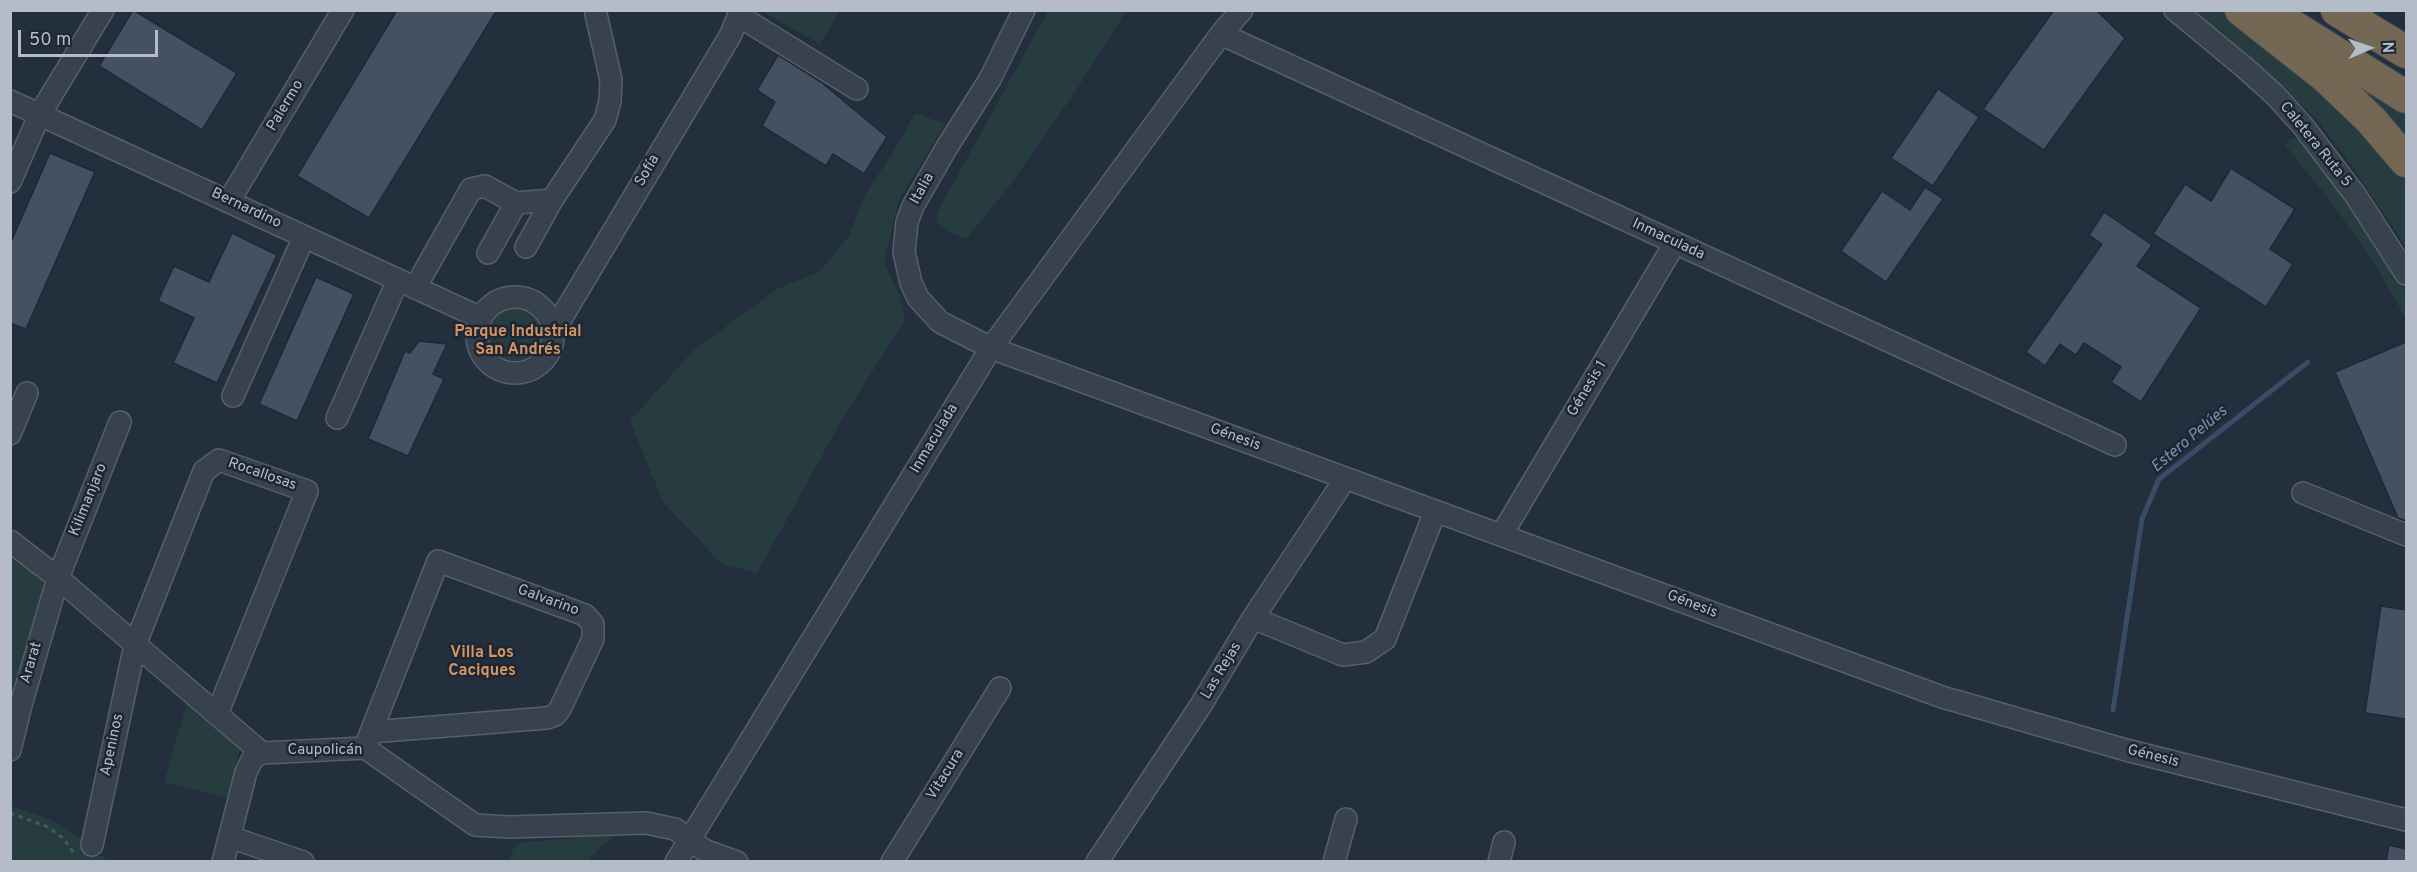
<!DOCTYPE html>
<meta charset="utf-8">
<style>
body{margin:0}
#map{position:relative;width:2417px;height:872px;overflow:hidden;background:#242f3e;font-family:Overpass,sans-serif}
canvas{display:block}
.frame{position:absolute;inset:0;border:12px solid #b4bcc9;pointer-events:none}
.north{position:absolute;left:2339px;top:18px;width:60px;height:60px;-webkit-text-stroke:4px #1d2633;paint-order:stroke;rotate:88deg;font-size:16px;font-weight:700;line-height:24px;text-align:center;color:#b4bcc9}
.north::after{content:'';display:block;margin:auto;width:21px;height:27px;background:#b4bcc9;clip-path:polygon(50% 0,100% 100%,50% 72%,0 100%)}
.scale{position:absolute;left:18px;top:30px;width:140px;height:27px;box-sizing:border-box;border:3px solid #b4bcc9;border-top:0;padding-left:8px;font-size:18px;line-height:21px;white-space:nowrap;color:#b4bcc9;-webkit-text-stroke:4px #1d2633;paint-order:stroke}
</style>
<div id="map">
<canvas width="2417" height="872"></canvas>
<div class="frame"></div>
<div class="north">N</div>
<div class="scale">50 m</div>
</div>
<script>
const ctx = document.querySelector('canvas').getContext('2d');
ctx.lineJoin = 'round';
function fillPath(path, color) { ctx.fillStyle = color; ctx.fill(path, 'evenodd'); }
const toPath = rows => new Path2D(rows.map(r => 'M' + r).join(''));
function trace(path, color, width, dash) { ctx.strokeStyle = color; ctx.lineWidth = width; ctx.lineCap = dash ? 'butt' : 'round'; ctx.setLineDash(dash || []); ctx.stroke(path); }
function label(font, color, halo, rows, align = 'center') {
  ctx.font = font + ' Overpass,sans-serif'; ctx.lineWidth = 5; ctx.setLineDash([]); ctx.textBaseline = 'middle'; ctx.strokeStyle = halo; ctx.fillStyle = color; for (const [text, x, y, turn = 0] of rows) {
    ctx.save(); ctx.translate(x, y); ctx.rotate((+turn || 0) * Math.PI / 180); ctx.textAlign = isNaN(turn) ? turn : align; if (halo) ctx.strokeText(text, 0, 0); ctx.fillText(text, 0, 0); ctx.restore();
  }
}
fillPath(toPath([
 [766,11,840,10,840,11,820,44,765,13],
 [1048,11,1126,11,1075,92,1008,188,966,239,947,231,937,221,937,213],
 [2193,11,2232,11,2406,174,2406,247,2351,164,2314,116,2224,34],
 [2336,70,2406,112,2406,147],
 [915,113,945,124,898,202,884,262,900,297,905,320,844,416,757,573,722,564,663,502,630,421,693,351,777,289,819,272,849,236,866,193,892,154],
 [2295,138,2299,139,2341,192,2387,259,2406,293,2406,319,2379,271,2335,207,2285,145,2290,139],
 '487 336a28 28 0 1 1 56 0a28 28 0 1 1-56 0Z',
 [11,555,41,577,44,593,11,725],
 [187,703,240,748,228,798,164,782],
 [11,806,49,819,84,840,86,849,111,861,11,862],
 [615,834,594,853,588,861,508,862,516,843]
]), '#263c3f');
trace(toPath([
 [2113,710,2142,519,2159,479,2308,362]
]), '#394c67', 5);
const building = toPath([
 [133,10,237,73,202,130,99,66,133,10],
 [397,10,497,10,369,218,297,176,397,10],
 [2054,10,2096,10,2125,38,2044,150,1983,109,2054,10],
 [778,55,821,82,887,137,864,174,833,154,826,166,762,126,775,102,757,90,778,55],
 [1938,89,1979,117,1933,186,1891,158,1938,89],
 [50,153,95,172,26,329,10,323,10,244,50,153],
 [2231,168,2295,209,2270,249,2293,264,2266,307,2153,234,2185,184,2211,201,2231,168],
 [1925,187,1943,199,1886,282,1841,251,1882,191,1910,210,1925,187],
 [2104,212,2152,245,2137,266,2201,308,2141,402,2111,382,2121,367,2084,343,2076,355,2060,344,2045,366,2026,352,2102,244,2089,235,2104,212],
 [232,233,277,255,217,383,173,363,194,318,158,301,174,266,209,282,232,233],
 [316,277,354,294,297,421,259,404,316,277],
 [419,341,447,344,433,374,444,379,408,456,368,439,405,351,410,353,419,341],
 [2406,342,2406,521,2398,518,2335,372,2406,342],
 [2381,606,2406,610,2406,719,2365,713,2381,606],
 [2389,845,2406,849,2406,861,2386,861,2389,845]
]);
fillPath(building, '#455162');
trace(building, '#1f2835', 1.5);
const minor = toPath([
 [1024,10,990,79,947,147,913,206,907,222,904,252,911,283,918,298,940,322,991,348,1942,697,2126,750,2406,820],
 [2175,10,2244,67,2275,95,2303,126,2356,196,2406,274],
 [739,16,857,89],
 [1221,34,2115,445],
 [10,101,481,318],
 [10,182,40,114,103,10],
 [229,201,343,10],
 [526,247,552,200,605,120,610,101,611,80,596,14],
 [488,253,516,203],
 [415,288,471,189,485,186,516,203,552,200],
 '477 335a38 38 0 1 1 76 0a38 38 0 1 1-76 0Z',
 [553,332,730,36,741,10],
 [233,396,304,237],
 [337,418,398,280],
 [10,434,27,393],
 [2303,493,2406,535],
 [1502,534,1675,243],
 [10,541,58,578,262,753,365,748,475,825,509,827,646,823,675,829,704,850,737,862],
 [1253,618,1343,655,1366,652,1385,639,1435,512],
 [365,748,371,732,438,561,585,615,593,624,593,639,560,709,555,715,547,718,371,732],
 [10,750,21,705,58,578,120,422],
 [230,837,303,862],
 [92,845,135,645,204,471,219,460,307,491,217,714],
 [223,862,246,772,253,758,262,753],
 [676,862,991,348,1221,34,1242,10],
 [892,862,1000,688],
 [1097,862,1201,705,1253,618,1345,479],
 [1334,862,1346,819],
 [1499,862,1504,842]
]);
const highway = toPath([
 [2241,10,2326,77,2371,120,2406,161],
 [2337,10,2406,52],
 [2278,17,2406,97]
]);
trace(minor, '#565f6c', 24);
trace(highway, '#434c59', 34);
trace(toPath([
 [10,813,48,827,64,839,73,852]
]), '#44595c', 3, [4.5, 4.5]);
trace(minor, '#38414e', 21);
trace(highway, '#746855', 32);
label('15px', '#b4bcc9', '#1d2633', [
 ["Palermo",286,106,-59],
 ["Caletera Ruta 5",2315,145,51],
 ["Sofía",648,171,-60],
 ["Italia",923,189,-61],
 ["Bernardino",246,209,25],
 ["Inmaculada",1668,240,25],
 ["Génesis 1",1588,389,-59],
 ["Génesis",1235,438,20],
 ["Inmaculada",935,439,-59],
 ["Rocallosas",262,475,19],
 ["Kilimanjaro",89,500,-68],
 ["Galvarino",548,601,20],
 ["Génesis",1692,605,21],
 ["Ararat",32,663,-74],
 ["Las Rejas",1222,671,-59],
 ["Apeninos",113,745,-78],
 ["Caupolicán",325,751],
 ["Génesis",2153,757,14],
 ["Vitacura",946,775,-58]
]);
label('bold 16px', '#d59563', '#1d2633', [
 ["Parque Industrial",518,333],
 ["San Andrés",518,351],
 ["Villa Los",482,654],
 ["Caciques",482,672]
]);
label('italic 16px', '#7c92b1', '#1d2633', [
 ["Estero Pelúes",2190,440,-40]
]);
</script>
